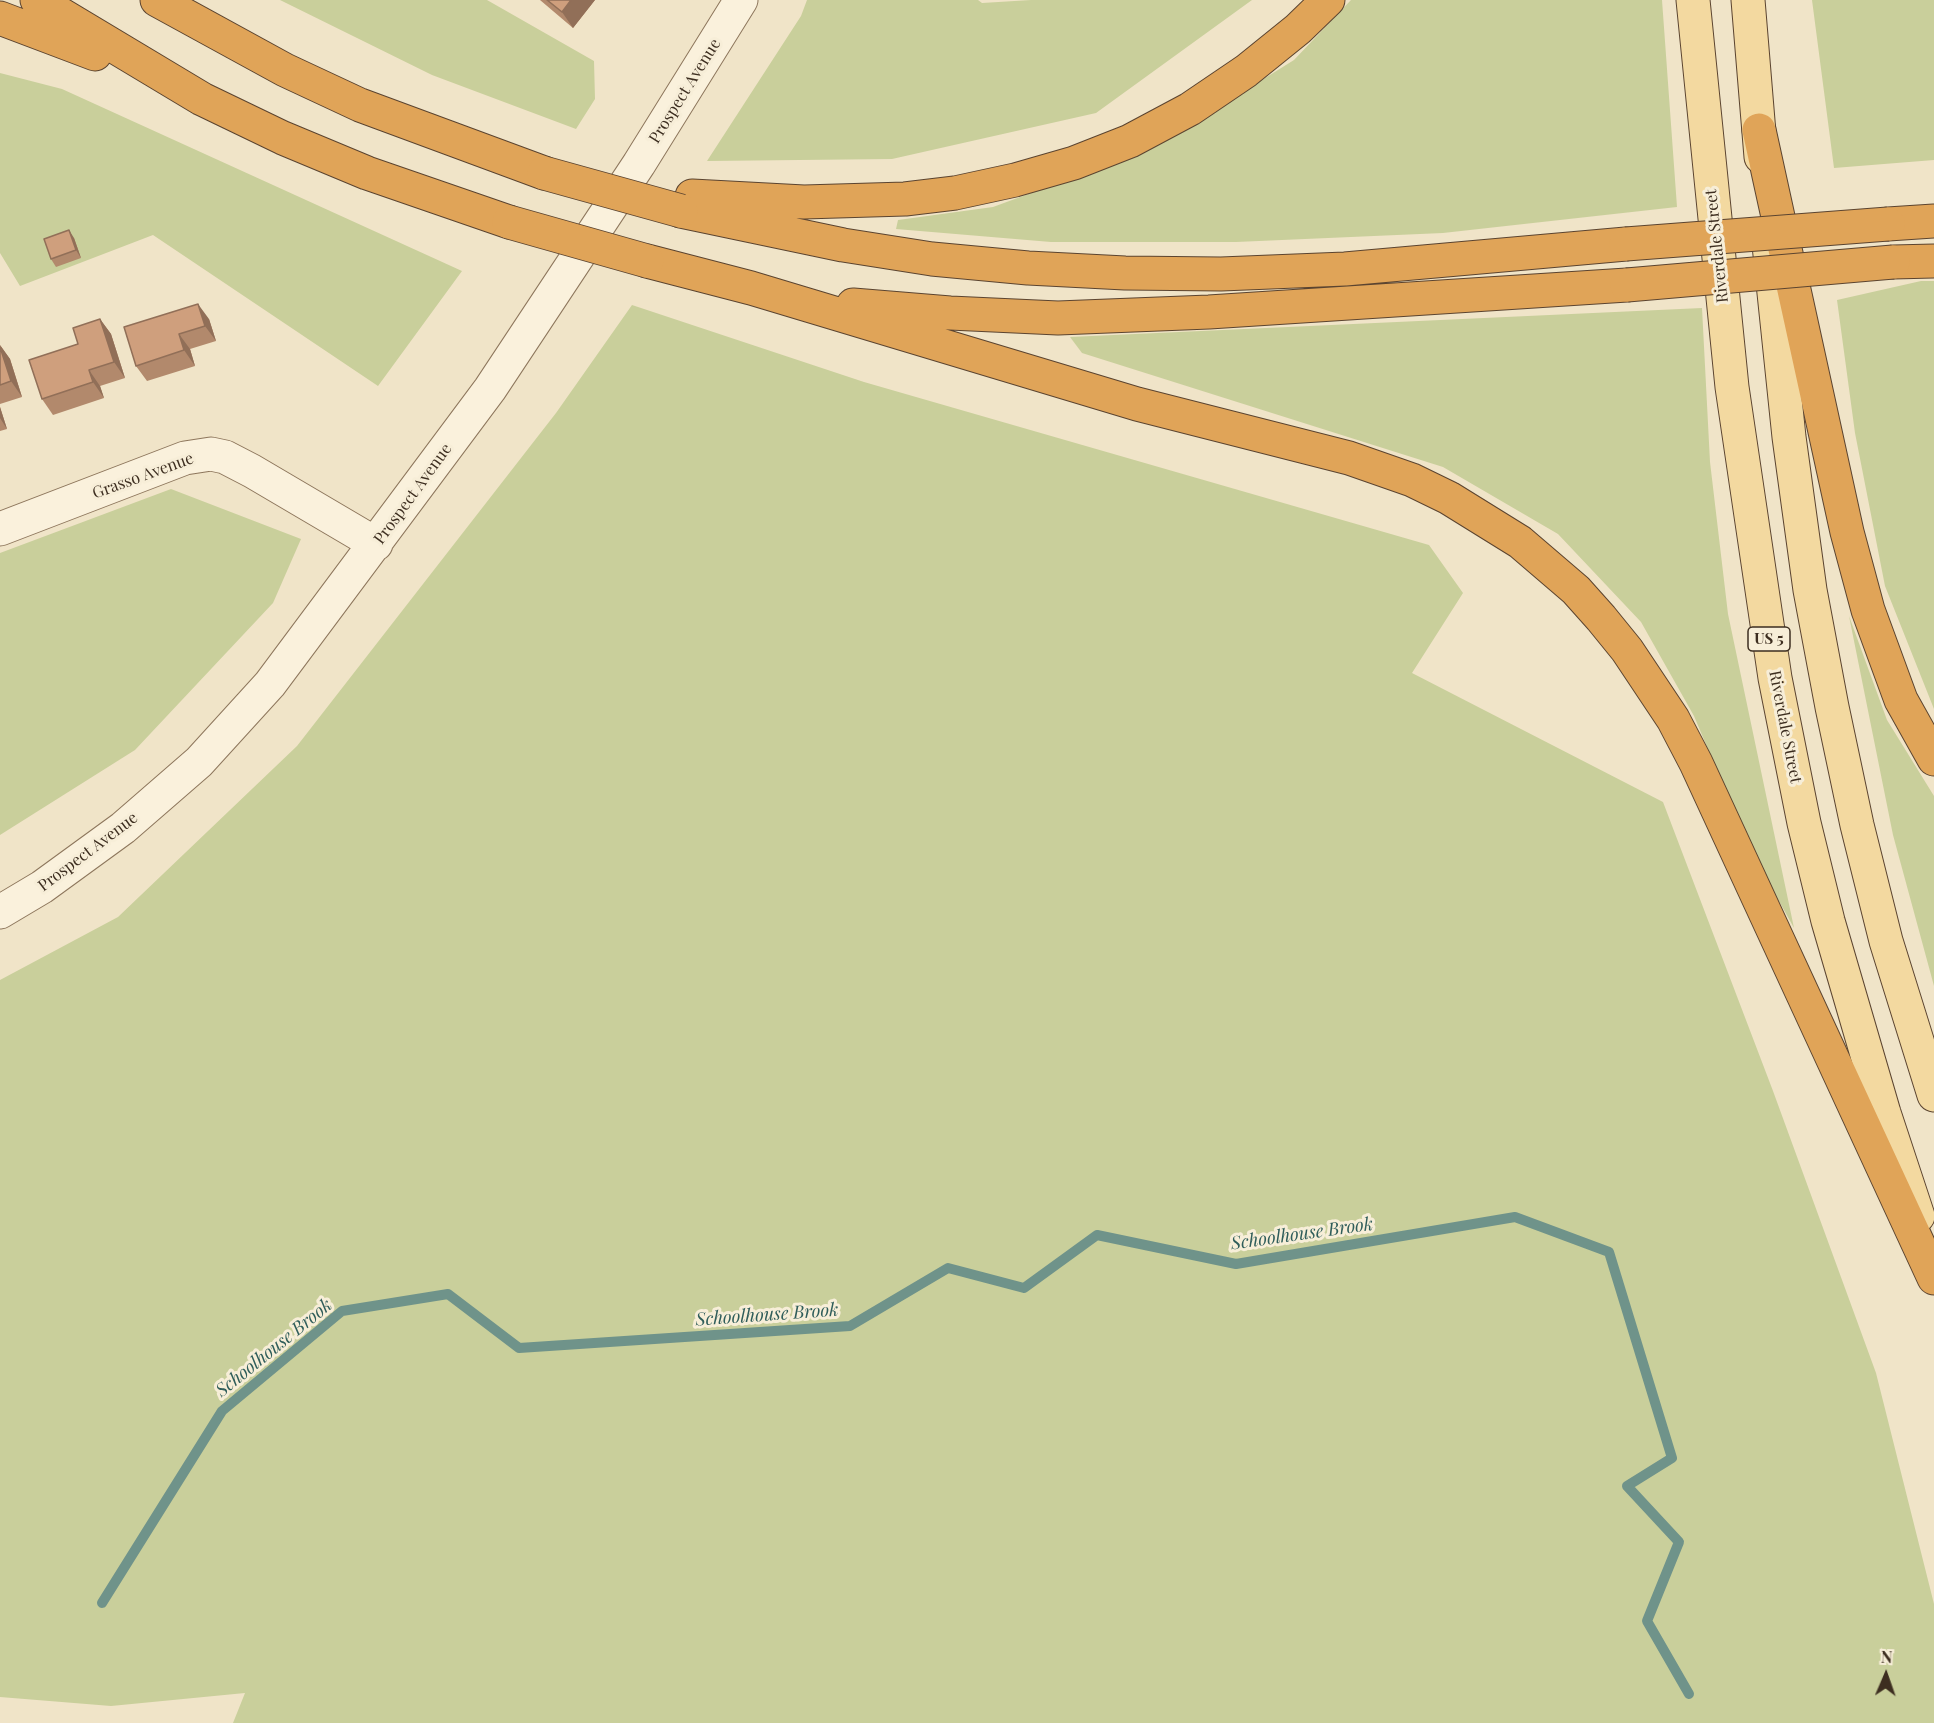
<!DOCTYPE html>
<style>
body{margin:0}
#map{position:relative;width:1934px;height:1723px;overflow:hidden;background:#f0e4c8;font-family:"Playfair Display",serif}
canvas{display:block}
.north{position:absolute;left:1856px;top:1645px;width:60px;height:60px;-webkit-text-stroke:4px #f7eed8;paint-order:stroke;rotate:2deg;font-size:16px;font-weight:700;line-height:24px;text-align:center;color:#3d2e20}
.north::after{content:'';display:block;margin:auto;width:21px;height:27px;background:#3d2e20;clip-path:polygon(50% 0,100% 100%,50% 72%,0 100%)}
</style>
<div id="map">
<canvas width="1934" height="1723"></canvas>
<div class="north">N</div>
</div>
<script>
const ctx = document.querySelector('canvas').getContext('2d');
ctx.lineJoin = 'round';
function fillPath(path, color) { ctx.fillStyle = color; ctx.fill(path, 'evenodd'); }
const toPath = rows => new Path2D(rows.map(r => 'M' + r).join(''));
function trace(path, color, width, dash) { ctx.strokeStyle = color; ctx.lineWidth = width; ctx.lineCap = dash ? 'butt' : 'round'; ctx.setLineDash(dash || []); ctx.stroke(path); }
function label(font, color, halo, rows, align = 'center') {
  ctx.font = font + ' "Playfair Display",serif'; ctx.lineWidth = 6; ctx.setLineDash([]); ctx.textBaseline = 'middle'; ctx.strokeStyle = halo; ctx.fillStyle = color; for (const [text, x, y, turn = 0] of rows) {
    ctx.save(); ctx.translate(x, y); ctx.rotate((+turn || 0) * Math.PI / 180); ctx.textAlign = isNaN(turn) ? turn : align; if (halo) ctx.strokeText(text, 0, 0); ctx.fillText(text, 0, 0); ctx.restore();
  }
}
fillPath(toPath([
 [280,0,487,0,594,61,595,99,576,129,432,75],
 [807,0,978,0,982,3,1031,0,1252,0,1096,113,892,159,707,161,801,16],
 [1351,0,1662,0,1677,207,1443,233,1236,242,1051,242,896,229,898,220,993,207,1151,149,1294,60],
 [1812,0,1934,0,1934,160,1834,168],
 [0,73,62,89,462,271,378,386,153,235,20,286,0,253],
 [1921,281,1934,281,1934,709,1885,586,1855,433,1837,300],
 [632,305,864,382,1429,545,1463,593,1412,673,1663,802,1773,1091,1876,1373,1934,1604,1934,1723,233,1723,245,1693,111,1706,0,1697,0,980,118,917,297,746,556,413],
 [1702,308,1710,462,1728,614,1794,928,1750,849,1694,716,1641,622,1558,534,1443,467,1082,353,1070,337],
 [171,489,301,539,273,603,135,750,0,835,0,553],
 [1849,616,1887,720,1934,796,1934,986,1893,835]
]), '#c9cf9b');
trace(toPath([
 [102,1603,222,1411,342,1311,448,1294,519,1348,850,1326,948,1268,1024,1288,1097,1235,1236,1264,1515,1217,1609,1252,1672,1458,1627,1486,1679,1542,1647,1621,1689,1694]
]), '#6f938a', 10);
const minor = toPath([
 [0,529,185,458,211,454,225,457,252,471,376,544],
 [0,912,42,887,123,828,199,762,270,684,490,389,639,164,741,0]
]);
const major = toPath([
 [1693,0,1732,387,1775,678,1804,823,1828,921,1884,1113,1918,1216],
 [1748,0,1761,157],
 [1769,245,1789,437,1810,590,1832,707,1857,825,1886,941,1934,1095]
]);
const highway = toPath([
 [37,0,202,99,283,138,367,173,509,222],
 [157,0,285,70,360,105,544,173],
 [0,18,95,54],
 [1759,130,1847,532,1868,610,1901,700,1934,759],
 [692,196,804,202,905,199,955,193,1015,180,1074,163,1130,141,1190,109,1246,71,1298,29,1328,0],
 [681,211,843,245,932,259,1028,268,1125,273,1221,274,1345,269,1626,244],
 [1888,224,1934,221],
 [647,261,751,288,1137,404,1349,458,1412,480,1449,498,1520,542,1576,590,1601,618,1627,650,1673,719,1696,763,1934,1278],
 [1893,262,1934,261],
 [853,305,950,313,1058,318,1209,312,1627,285]
]);
trace(minor, '#8d765c', 35);
trace(major, '#5b4430', 35);
trace(highway, '#5b4430', 35);
trace(minor, '#faf1dc', 33);
trace(major, '#f3d9a0', 33);
trace(highway, '#e0a458', 33);
const highwayBridge = toPath([
 [544,173,681,211],
 [509,222,647,261],
 [1626,244,1888,224],
 [1627,285,1893,262]
]);
trace(highwayBridge, '#5b4430', 35, []);
trace(highwayBridge, '#e0a458', 33);
fillPath(toPath([
 [540,0,595,0,573,28],
 [74,238,81,258,56,267,51,259],
 [100,319,111,334,125,378,100,386,104,398,53,415,42,399,78,344],
 [209,319,216,341,190,349,195,366,147,381,136,366,124,327],
 [0,345,10,359,22,397,0,404],
 [0,407,7,429,0,431]
]), '#b2896c');
fillPath(toPath([
 [571,0,595,0,573,28,562,12],
 [69,230,74,238,81,258,76,250],
 [198,304,209,319,216,341,205,326],
 [100,319,111,334,125,378,114,362],
 [179,334,190,349,195,366,184,350],
 [0,345,10,359,22,397,11,381],
 [89,370,100,386,104,398,93,382],
 [0,407,7,429,0,418]
]), '#916f58');
const building = toPath([
 [547,0,571,0,562,12,547,0],
 [69,230,76,250,51,259,44,239,69,230],
 [198,304,205,326,179,334,184,350,136,366,124,327,198,304],
 [100,319,114,362,89,370,93,382,42,399,29,360,78,344,73,328,100,319],
 [0,347,11,381,0,385,0,347]
]);
fillPath(building, '#cf9f7d');
trace(building, '#916f58', 1.5);
for (const [x, y, w] of [
 [1769,639,42]
]) { const box = new Path2D(); box.roundRect(x - w / 2, y - 12, w, 24, 4.5); ctx.fillStyle = '#f7eed8'; ctx.fill(box); trace(box, '#3d2e20', 1.5); }
label('bold 15px', '#3d2e20', null, [
 ["US 5",1769,639]
]);
label('16px', '#3d2e20', '#f7eed8', [
 ["Prospect Avenue",685,91,-58],
 ["Riverdale Street",1717,246,-96],
 ["Grasso Avenue",143,476,-20],
 ["Prospect Avenue",413,494,-54],
 ["Riverdale Street",1785,727,79],
 ["Prospect Avenue",88,852,-37]
]);
label('italic 18px', '#2f5d5a', '#f7eed8', [
 ["Schoolhouse Brook",1302,1234,-8],
 ["Schoolhouse Brook",767,1315,-4],
 ["Schoolhouse Brook",274,1348,-39]
]);
</script>
